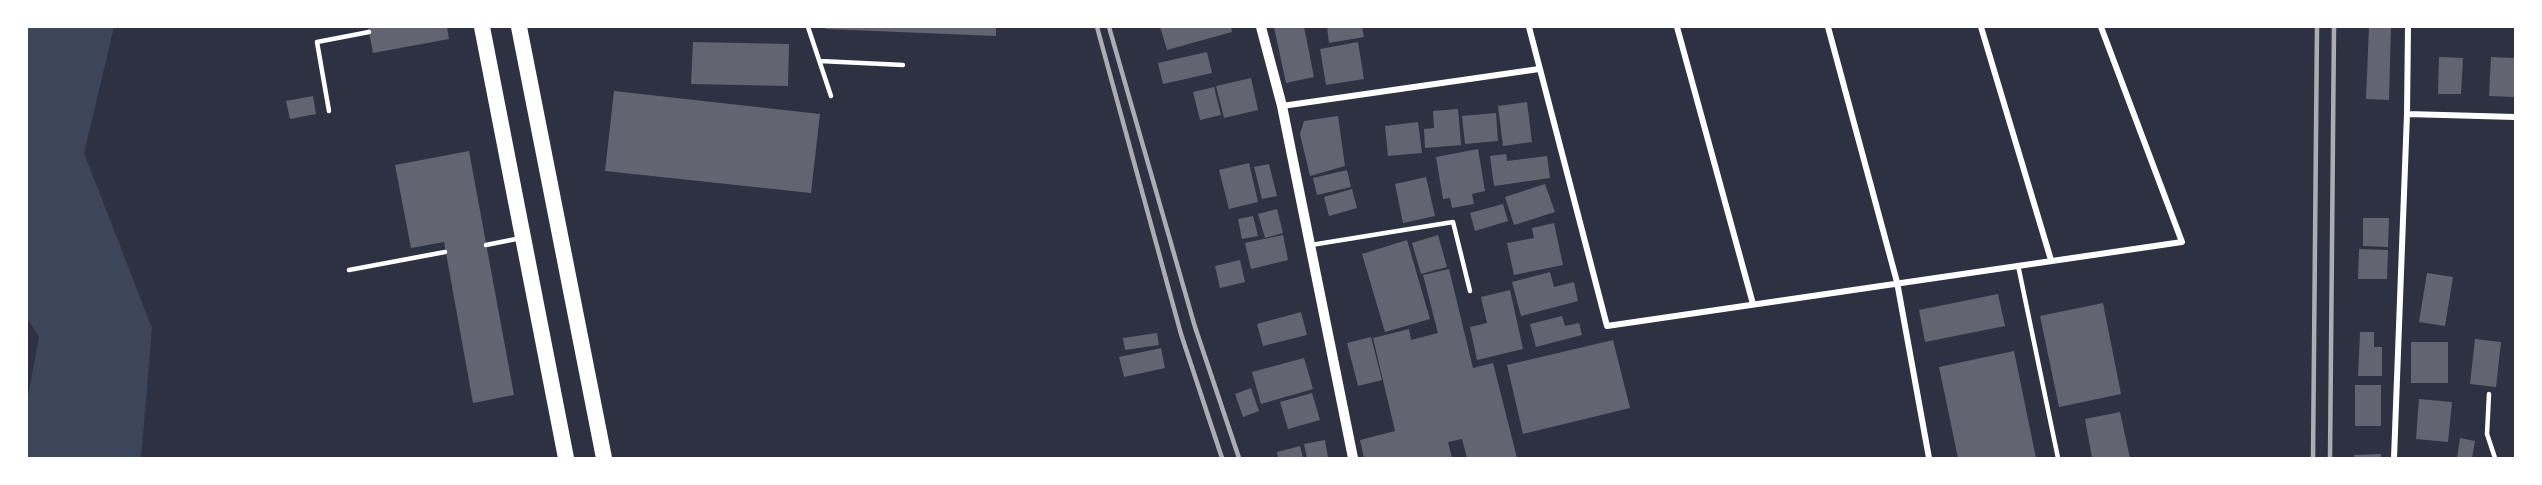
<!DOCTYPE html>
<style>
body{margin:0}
#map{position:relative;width:2542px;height:485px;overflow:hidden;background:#2d3142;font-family:Mulish,sans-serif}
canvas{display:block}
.frame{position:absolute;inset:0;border:28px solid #fff;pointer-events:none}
</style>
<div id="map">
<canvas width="2542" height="485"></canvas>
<div class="frame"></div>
</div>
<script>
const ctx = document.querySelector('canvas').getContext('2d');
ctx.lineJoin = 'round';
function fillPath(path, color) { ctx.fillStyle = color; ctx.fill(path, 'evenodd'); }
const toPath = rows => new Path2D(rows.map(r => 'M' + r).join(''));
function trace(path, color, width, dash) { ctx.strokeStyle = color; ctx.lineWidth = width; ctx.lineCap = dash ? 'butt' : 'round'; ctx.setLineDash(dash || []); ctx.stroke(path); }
fillPath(toPath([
 [27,27,114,27,84,153,152,328,141,458,27,458,27,401,39,337,27,318]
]), '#3c4559');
fillPath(toPath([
 [368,27,447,27,449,39,373,53],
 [826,27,996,27,996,36,826,29],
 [1160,27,1231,27,1232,32,1167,50],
 [1274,27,1304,27,1314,77,1286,83],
 [1327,27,1362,27,1364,37,1329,43],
 [2369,27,2391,27,2389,100,2366,99],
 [693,42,789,44,788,86,691,84],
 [1358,42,1364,79,1326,85,1320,49],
 [1207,52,1212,73,1163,84,1158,63],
 [2439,57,2463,58,2461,94,2438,94],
 [2491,57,2515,58,2515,97,2489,96],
 [1251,78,1258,110,1224,118,1216,86],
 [1214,87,1221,115,1200,120,1193,92],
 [614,91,820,114,811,193,605,171],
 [313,96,316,114,290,119,286,101],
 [1527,102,1532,142,1503,146,1498,106],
 [1458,109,1461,145,1425,148,1424,129,1434,128,1433,111],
 [1496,113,1498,141,1465,144,1462,116],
 [1338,116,1345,166,1310,176,1300,134,1304,121],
 [1418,122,1422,153,1388,156,1385,126],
 [1478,149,1485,191,1472,194,1474,204,1452,208,1450,198,1443,199,1436,157],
 [469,151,514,395,473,403,444,242,411,248,395,165],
 [1506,154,1507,161,1547,156,1550,178,1494,186,1490,156],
 [1249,163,1258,202,1229,209,1219,170],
 [1269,164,1277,196,1262,199,1254,167],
 [1347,170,1351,187,1317,195,1313,178],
 [1426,177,1435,216,1403,223,1395,184],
 [1545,184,1555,212,1514,225,1505,197],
 [1352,189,1357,208,1329,216,1324,197],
 [1503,204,1508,221,1475,231,1470,213],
 [1277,209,1283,233,1265,238,1258,214],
 [1253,216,1258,236,1242,239,1238,219],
 [2363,218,2389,218,2388,247,2363,246],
 [1554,223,1563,265,1514,275,1507,243,1534,238,1532,228],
 [1283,235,1288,260,1251,269,1245,243],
 [1438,235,1447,267,1421,274,1412,243],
 [1407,240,1430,319,1385,332,1362,254],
 [2359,249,2388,250,2387,279,2358,279],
 [1240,260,1245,282,1220,288,1215,266],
 [1449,269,1473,368,1493,363,1517,458,1467,458,1462,439,1448,442,1452,458,1364,458,1360,440,1395,431,1373,338,1409,329,1411,340,1438,333,1423,275],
 [1550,272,1554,287,1574,282,1578,301,1521,316,1512,282],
 [2427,273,2453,277,2445,326,2419,322],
 [1510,290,1523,349,1477,360,1470,327,1487,323,1481,297],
 [1998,294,2005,326,1925,342,1919,310],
 [2103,303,2121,394,2059,407,2040,316],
 [1301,312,1307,335,1263,346,1257,324],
 [1562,316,1565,326,1579,323,1582,335,1536,347,1530,324],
 [2360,332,2374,332,2374,347,2382,347,2382,376,2358,376],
 [1157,333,1159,345,1125,350,1123,338],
 [1371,337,1382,380,1358,386,1347,343],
 [2475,339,2501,342,2496,387,2470,384],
 [1613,340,1630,408,1523,434,1507,365],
 [2411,342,2448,342,2448,383,2411,383],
 [1161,348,1165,368,1124,377,1119,357],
 [2014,351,2036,458,1958,458,1939,367],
 [1304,358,1313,389,1261,404,1252,372],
 [2355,385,2381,385,2381,426,2355,426],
 [1251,388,1259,411,1243,417,1235,394],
 [1312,393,1320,420,1288,429,1280,402],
 [2419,399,2452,402,2448,442,2416,439],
 [2120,412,2130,458,2092,458,2085,419],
 [2460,438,2475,441,2472,458,2457,458],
 [1325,440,1328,458,1307,458,1304,444],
 [1300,446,1303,458,1278,458,1277,452],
 [2381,454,2381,458,2354,458,2354,455]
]), '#626471');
trace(toPath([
 [808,27,831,96],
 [820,61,903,65],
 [329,111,317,42,369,32],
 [486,245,521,238],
 [1311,245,1453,222,1470,291],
 [2018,265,2058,458],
 [349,270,445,252],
 [2489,394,2487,434,2495,458]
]), '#fff', 4.5);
trace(toPath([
 [1529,27,1607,326,2182,242,2101,27],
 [1677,27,1753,304],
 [1828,27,1897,282,1929,458],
 [1981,27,2051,260],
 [1282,106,1539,69],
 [2407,114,2515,117],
 [2394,458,2407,114,2408,27]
]), '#fff', 6);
trace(toPath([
 [1261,27,1282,106,1353,458]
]), '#fff', 10);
trace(toPath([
 [482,27,566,458],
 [519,27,604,458]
]), '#fff', 16);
trace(toPath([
 [1097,27,1181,334,1222,458],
 [1109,27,1195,327,1239,458],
 [2313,458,2317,27],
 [2330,458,2334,27]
]), '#abadb3', 4.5);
</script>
